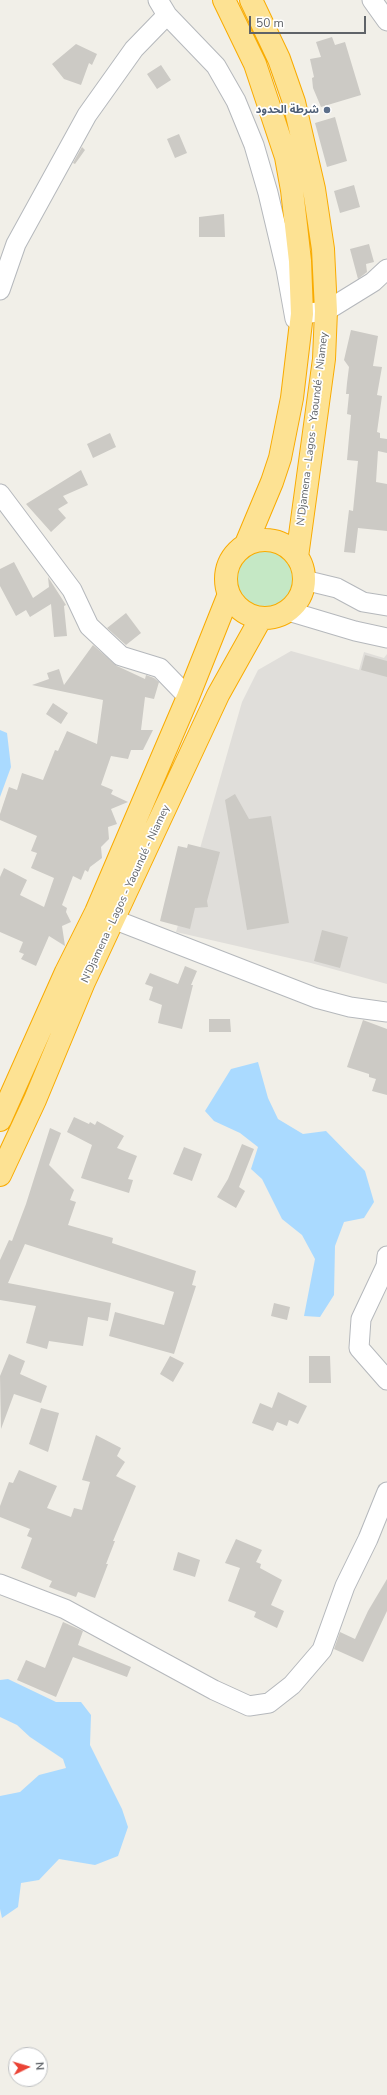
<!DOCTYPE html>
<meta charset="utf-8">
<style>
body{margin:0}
#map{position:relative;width:387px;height:2095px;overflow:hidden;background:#f1efe8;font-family:"Nunito Sans",sans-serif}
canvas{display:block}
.north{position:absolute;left:8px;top:2047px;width:40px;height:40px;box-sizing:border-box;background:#fff;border:1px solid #bfc1c3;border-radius:50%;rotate:85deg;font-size:11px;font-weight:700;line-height:16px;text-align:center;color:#5f6368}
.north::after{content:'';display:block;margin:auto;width:14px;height:18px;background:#ea4335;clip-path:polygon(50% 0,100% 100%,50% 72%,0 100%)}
.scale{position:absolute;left:249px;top:16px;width:117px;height:18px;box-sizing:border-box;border:2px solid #5f6368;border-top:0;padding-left:5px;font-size:12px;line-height:14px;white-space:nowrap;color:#5f6368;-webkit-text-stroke:3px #fff;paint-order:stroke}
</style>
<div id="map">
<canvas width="387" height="2095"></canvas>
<div class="north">N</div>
<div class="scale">50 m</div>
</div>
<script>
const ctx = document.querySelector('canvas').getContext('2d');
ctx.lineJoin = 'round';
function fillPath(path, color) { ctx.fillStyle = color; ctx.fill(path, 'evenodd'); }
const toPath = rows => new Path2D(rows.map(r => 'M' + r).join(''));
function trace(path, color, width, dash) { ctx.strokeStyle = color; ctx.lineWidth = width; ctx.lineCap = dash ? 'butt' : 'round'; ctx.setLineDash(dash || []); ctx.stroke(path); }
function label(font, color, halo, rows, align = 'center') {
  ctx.font = font + ' "Nunito Sans","Noto Sans Arabic",sans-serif'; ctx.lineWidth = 3.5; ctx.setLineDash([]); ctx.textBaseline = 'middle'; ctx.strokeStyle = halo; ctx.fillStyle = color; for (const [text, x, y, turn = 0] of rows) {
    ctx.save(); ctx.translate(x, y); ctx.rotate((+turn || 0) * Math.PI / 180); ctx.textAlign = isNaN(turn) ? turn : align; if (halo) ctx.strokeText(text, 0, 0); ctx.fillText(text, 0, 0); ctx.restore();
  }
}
fillPath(toPath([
 [291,651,359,670,364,652,384,658,387,654,387,984,311,963,176,932,242,702,258,670]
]), '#e0deda');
fillPath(toPath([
 '231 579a33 33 0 1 1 66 0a33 33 0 1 1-66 0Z'
]), '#c5e8c5');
fillPath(toPath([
 [0,730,7,733,11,767,0,797],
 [258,1062,268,1098,278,1119,303,1134,326,1131,365,1171,374,1202,364,1218,344,1222,335,1246,334,1295,320,1317,304,1316,315,1259,302,1235,282,1219,262,1179,251,1169,258,1147,240,1133,214,1121,205,1111,231,1069],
 [8,1679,56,1702,81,1702,91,1715,90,1745,122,1809,128,1827,118,1856,95,1865,59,1859,39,1880,21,1883,18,1907,2,1918,0,1909,0,1796,20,1792,39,1775,66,1768,63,1759,30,1737,17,1725,0,1717,0,1680]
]), '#aadaff');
fillPath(toPath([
 [332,37,335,45,345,42,361,95,321,107,313,88,312,78,314,77,310,59,321,57,316,42],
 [76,44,97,54,92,65,89,63,81,85,64,79,52,64],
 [161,65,171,80,157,89,147,74],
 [335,117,347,161,327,167,315,123],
 [179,134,187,153,175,158,167,139],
 [82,147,85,150,75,164,73,163],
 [354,185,360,207,340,213,334,191],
 [224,214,225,237,199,237,199,217],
 [369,244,374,262,366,264,367,272,358,279,350,249],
 [351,330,378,336,373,366,382,367,377,395,382,396,377,432,380,433,380,438,387,439,387,453,378,451,376,482,387,484,387,531,358,528,355,553,344,552,349,510,353,511,358,461,347,460,351,415,347,414,349,394,346,394,347,383,349,367,344,360],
 [110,433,116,447,93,458,87,444],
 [81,470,88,485,63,496,68,503,58,509,66,518,51,532,26,504],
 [14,562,33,598,49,587,48,577,66,605,64,606,67,636,54,637,51,604,30,617,26,610,16,616,0,586,0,569],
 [126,613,141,633,126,645,107,628],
 [93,645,117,666,145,679,146,675,154,678,159,682,154,699,145,697,141,730,153,730,143,750,131,750,128,759,111,756,101,785,113,790,111,794,128,802,111,809,117,824,108,827,109,839,101,847,102,858,90,867,88,872,85,870,81,880,73,876,62,905,67,908,66,912,71,922,62,926,65,946,49,936,36,966,21,959,24,954,19,952,23,942,0,932,0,877,4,868,27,880,20,895,44,907,54,878,31,868,37,853,31,851,37,836,0,820,0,814,9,787,17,790,22,773,43,780,55,750,58,751,67,731,97,744,103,700,32,685,49,679,47,673,59,669,64,685],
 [365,655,387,661,387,677,361,670],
 [53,703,68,713,61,724,46,714],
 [235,794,249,819,271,816,289,923,247,930,225,800],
 [188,844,220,852,207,901,208,907,195,908,190,929,160,921,178,846,187,848],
 [322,930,348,937,340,968,314,961],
 [185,966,197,971,191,985,193,985,182,1029,158,1023,162,1005,149,1000,153,987,145,984,150,973,178,984],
 [209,1019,230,1019,231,1032,209,1032],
 [363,1020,387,1029,387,1095,372,1091,376,1079,369,1077,369,1074,347,1067],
 [74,1117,89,1124,90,1122,95,1125,97,1121,124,1136,117,1148,137,1156,128,1179,133,1180,129,1193,81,1178,92,1145,67,1132],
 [50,1128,61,1133,49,1165,74,1190,70,1200,76,1202,68,1225,113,1238,112,1243,196,1271,192,1285,196,1286,174,1354,109,1336,115,1312,164,1325,174,1292,25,1244,8,1283,111,1303,108,1321,88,1317,83,1346,49,1341,47,1349,26,1343,36,1306,0,1300,0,1260,9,1240,12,1241,26,1204],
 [242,1144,254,1149,239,1187,245,1191,236,1208,217,1197,228,1179],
 [184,1147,202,1154,192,1181,173,1174],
 [274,1303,290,1307,287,1320,271,1316],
 [9,1354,25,1361,20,1374,47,1386,41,1403,14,1394,1,1429,0,1376],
 [170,1356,184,1363,173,1382,160,1374],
 [309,1356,330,1356,331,1383,309,1383],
 [278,1392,307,1406,298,1424,289,1420,287,1426,277,1422,273,1431,252,1423,260,1403,272,1408],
 [41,1408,59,1413,48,1452,29,1444],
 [96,1435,121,1448,117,1456,125,1462,116,1476,136,1486,113,1541,115,1541,106,1564,108,1564,95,1598,78,1592,76,1597,49,1587,52,1581,21,1568,32,1538,27,1536,30,1529,0,1517,0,1506,9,1482,13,1483,19,1470,57,1486,47,1508,71,1517,74,1508,82,1510,90,1482,82,1480],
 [236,1539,262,1550,256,1562,261,1564,260,1568,282,1580,271,1605,284,1611,277,1628,254,1617,256,1612,228,1601,240,1568,225,1563],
 [178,1552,200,1560,195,1577,173,1570],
 [387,1579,387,1611,363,1662,334,1649,340,1632,355,1639,368,1611],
 [63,1622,83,1631,78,1645,131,1667,127,1677,73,1657,56,1697,17,1680,26,1660,45,1668]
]), '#cccac5');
const minor = toPath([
 [158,0,167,15,216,66,236,101,254,145,268,193,286,269,295,319],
 [372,0,387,21],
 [0,290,16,244,87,115,134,49,167,15],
 [302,314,326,311,373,282,387,269],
 [0,494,72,590,89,626,121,656,160,668,188,697],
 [304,580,337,588,363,602,387,606],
 [288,611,355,631,387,638],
 [100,914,316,998,350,1007,387,1012],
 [387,1256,386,1266,361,1319,359,1348,387,1380],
 [0,1584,65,1609,214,1690,249,1706,269,1703,292,1685,322,1650,345,1586,368,1539,387,1492]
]);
const highway = toPath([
 [224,0,255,64,286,157,292,190,300,261,302,314,292,398,280,458,272,482,246,544],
 [251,0,279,59,294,102,314,189,323,249,326,311,324,359,297,557],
 '226 579a39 39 0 1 1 78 0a39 39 0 1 1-78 0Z',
 [0,1120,66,972,96,912,188,697,229,594],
 [0,1175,35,1100,84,982,218,695,261,618]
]);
trace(minor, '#b5b8bc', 21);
trace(highway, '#f9ab00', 24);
trace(minor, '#fff', 19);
trace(highway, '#fde293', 22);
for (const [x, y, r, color] of [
 [327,110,4,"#5c6f8a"]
]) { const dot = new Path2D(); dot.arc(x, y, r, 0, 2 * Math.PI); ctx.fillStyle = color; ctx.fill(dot); trace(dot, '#fff', 1.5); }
label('bold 11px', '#4e5e75', '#fff', [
 ["شرطة الحدود",319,110]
], 'right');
label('11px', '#5f6368', '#fff', [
 ["N'Djamena - Lagos - Yaoundé - Niamey",313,429,-83],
 ["N'Djamena - Lagos - Yaoundé - Niamey",126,894,-65]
]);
</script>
